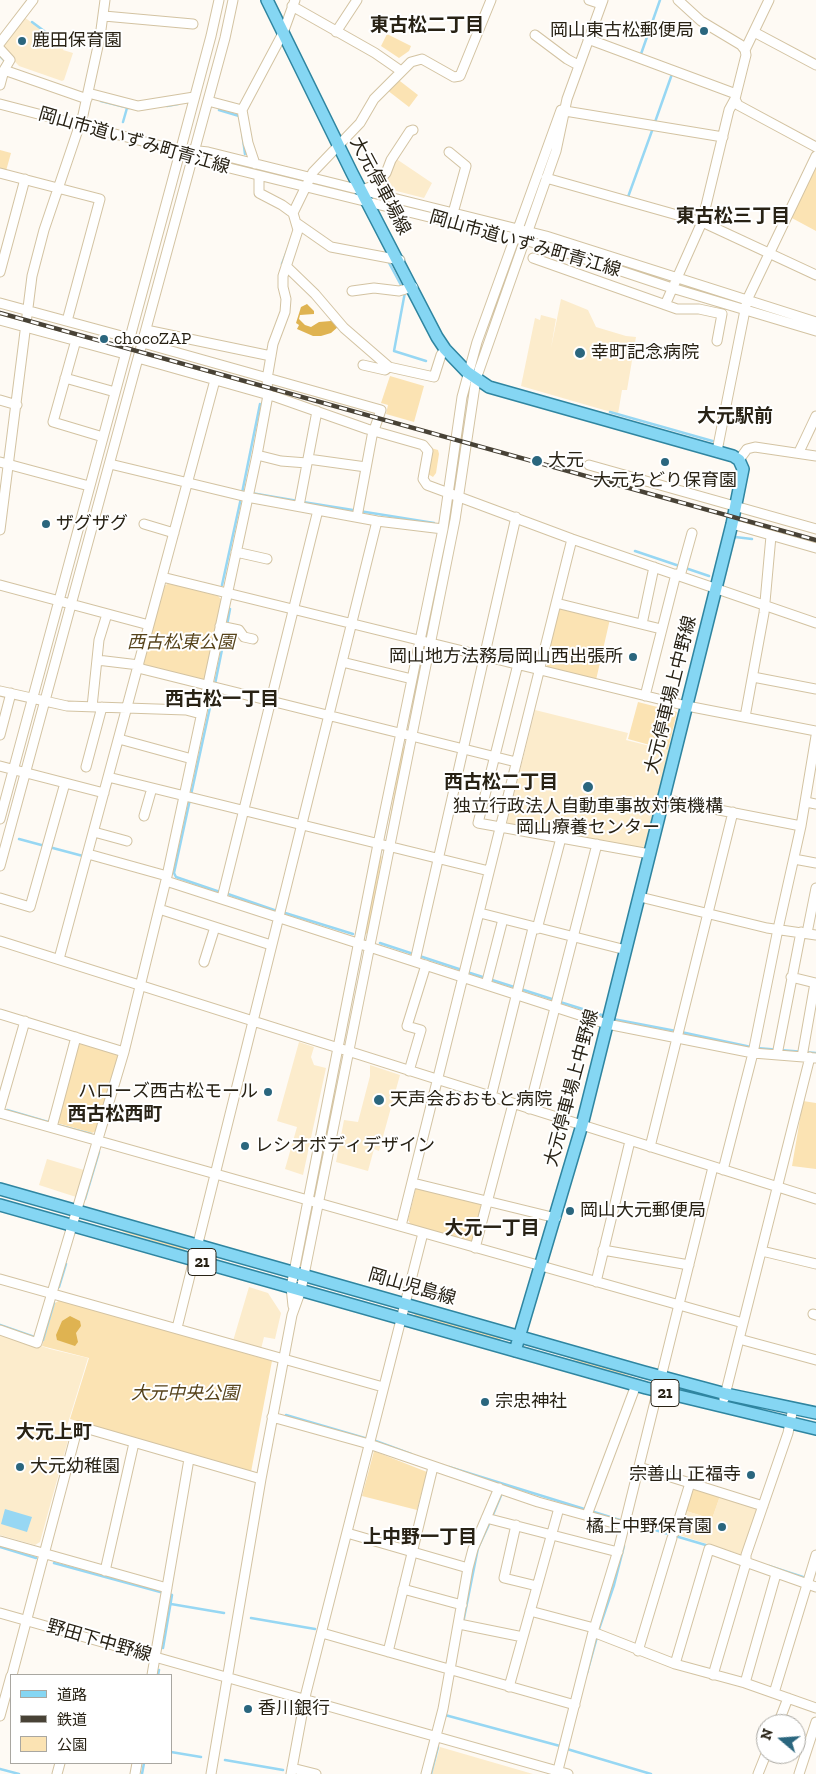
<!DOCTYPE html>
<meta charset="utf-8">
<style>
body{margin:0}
#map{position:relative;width:816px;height:1774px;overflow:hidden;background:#fefaf4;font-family:"Zilla Slab","Noto Sans JP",serif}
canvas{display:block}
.legend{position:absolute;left:10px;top:1674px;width:162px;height:90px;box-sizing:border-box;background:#fff;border:1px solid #a9a7a1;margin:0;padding:6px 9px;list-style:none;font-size:15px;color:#282215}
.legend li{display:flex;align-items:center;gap:10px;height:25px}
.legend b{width:25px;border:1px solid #a9a7a1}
.north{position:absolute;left:756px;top:1714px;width:50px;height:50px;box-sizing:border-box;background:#fff;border:1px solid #a9a7a1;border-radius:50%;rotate:288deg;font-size:14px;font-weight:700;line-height:20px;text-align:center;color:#282215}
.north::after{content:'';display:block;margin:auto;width:18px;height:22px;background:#2a667e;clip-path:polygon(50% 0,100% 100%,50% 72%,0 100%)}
</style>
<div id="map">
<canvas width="816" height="1774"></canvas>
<ul class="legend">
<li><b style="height:6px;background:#85d6f3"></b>道路</li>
<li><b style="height:6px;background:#484236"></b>鉄道</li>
<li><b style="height:14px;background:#fbe3b3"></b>公園</li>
</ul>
<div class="north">N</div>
</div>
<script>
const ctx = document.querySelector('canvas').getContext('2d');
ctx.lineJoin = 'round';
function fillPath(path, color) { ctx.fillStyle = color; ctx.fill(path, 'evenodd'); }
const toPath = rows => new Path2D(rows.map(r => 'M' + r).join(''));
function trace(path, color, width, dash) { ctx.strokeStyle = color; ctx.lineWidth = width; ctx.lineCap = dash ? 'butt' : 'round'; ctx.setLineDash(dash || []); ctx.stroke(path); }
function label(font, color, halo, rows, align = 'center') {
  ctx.font = font + ' "Zilla Slab","Noto Sans JP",serif'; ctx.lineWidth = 4; ctx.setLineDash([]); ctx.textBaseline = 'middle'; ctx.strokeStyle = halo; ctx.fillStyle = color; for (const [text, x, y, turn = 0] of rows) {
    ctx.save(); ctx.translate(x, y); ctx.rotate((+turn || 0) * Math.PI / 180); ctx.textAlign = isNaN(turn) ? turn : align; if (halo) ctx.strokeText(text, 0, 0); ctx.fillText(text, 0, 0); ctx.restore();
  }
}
fillPath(toPath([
 [24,17,64,46,63,50,73,53,64,80,62,81,19,66,0,46],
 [395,158,432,183,424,198,377,186],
 [561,299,588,310,596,327,626,336,636,337,627,390,622,390,618,414,521,386,535,318,540,320,541,315,556,319,551,348],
 [535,710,628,733,626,740,670,751,645,849,508,825,507,823],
 [299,1042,314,1047,311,1057,314,1065,326,1068,303,1175,285,1169,297,1127,277,1121],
 [370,1065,400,1075,379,1151,374,1149,368,1171,336,1162,344,1120,358,1122,370,1076],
 [47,1159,84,1170,76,1197,39,1185],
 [249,1287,268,1293,281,1313,275,1339,264,1337,261,1349,233,1341],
 [0,1332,50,1349,88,1358,67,1426,70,1433,40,1542,35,1545,0,1535],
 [720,1496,756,1507,757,1511,742,1555,676,1534,683,1510,712,1519],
 [440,1747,533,1774,432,1774]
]), '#fceccc');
fillPath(toPath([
 [387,34,411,46,409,51,399,58,381,46],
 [396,78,418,95,409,107,387,90],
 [0,150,11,153,6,171,0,170],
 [816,162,816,231,790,217],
 [390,376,424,386,414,422,386,414,388,405,381,403],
 [431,448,438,450,439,454,436,473,433,477,428,474],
 [169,583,218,596,222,600,206,679,201,682,145,667,143,664,164,586],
 [560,606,610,619,596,680,548,668,546,664],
 [424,652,410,724,409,725,422,653],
 [638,702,677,712,668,750,628,739],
 [405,747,406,748,387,834,402,748],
 [382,856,368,934,367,934,365,932,380,858],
 [80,1041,116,1053,118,1057,96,1131,92,1133,57,1123,77,1043],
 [341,1068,342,1068,316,1191,329,1117],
 [803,1101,816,1103,816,1169,792,1166],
 [416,1188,482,1202,484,1205,475,1240,471,1243,411,1225,408,1220],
 [111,1226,186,1247,187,1249,183,1250,126,1233],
 [60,1300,272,1361,251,1472,70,1419,89,1358,42,1346,55,1303],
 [415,1312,501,1337,500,1341,414,1316],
 [541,1347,595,1363,638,1379,582,1363],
 [374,1451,427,1472,417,1510,362,1496],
 [692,1487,720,1496,712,1519,683,1510]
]), '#fbe3b3');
fillPath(toPath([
 [307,304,314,311,314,314,300,315,299,319,305,325,311,327,319,322,331,321,336,322,339,326,331,333,321,336,313,336,297,329,299,325,296,323,301,307],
 [70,1316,80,1321,81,1326,76,1333,78,1342,75,1346,57,1340,56,1335,62,1321]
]), '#dfb351');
fillPath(toPath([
 [5,1509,32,1517,27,1532,1,1524]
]), '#97d7f3');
trace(toPath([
 [32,22,63,45],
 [641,54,660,0],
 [0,56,6,62],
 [101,101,129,108],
 [167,106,178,104],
 [219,110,239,116],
 [123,122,127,108],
 [655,122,672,74],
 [242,131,245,154],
 [628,197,653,128],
 [388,261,402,287],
 [282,264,289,246],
 [405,292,394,351,426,361],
 [610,412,723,444],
 [242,493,260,404],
 [251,493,298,501],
 [303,502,434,523],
 [733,540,735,537,752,539],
 [635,551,709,576],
 [222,585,241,498],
 [227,625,230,609],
 [215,684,226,630],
 [214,689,174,873,176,877,220,892],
 [19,839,45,846],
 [49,847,83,856],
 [225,893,277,911],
 [282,912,353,934],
 [380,943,462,970],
 [467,972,555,1000],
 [560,1002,605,1016],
 [613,1019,676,1031],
 [681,1032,751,1047],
 [757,1048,816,1053],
 [7,1110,48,1122],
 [57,1125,91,1134],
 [85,1199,99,1152],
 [59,1287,66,1264],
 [0,1325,43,1340],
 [43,1340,54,1303],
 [286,1415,368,1439],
 [373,1440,411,1454],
 [449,1467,623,1521],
 [492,1517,502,1493],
 [628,1522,709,1546],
 [0,1547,36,1558],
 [54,1563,164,1593],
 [769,1566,806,1578],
 [171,1604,224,1613],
 [251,1618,315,1629],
 [463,1623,478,1548,490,1522],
 [598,1632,614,1585,624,1546],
 [163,1648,172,1595,169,1594],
 [587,1673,597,1637],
 [158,1675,159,1670],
 [445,1715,560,1746],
 [568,1746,567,1749,651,1774],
 [171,1752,201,1757],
 [225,1760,283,1770],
 [0,1769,19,1774],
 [142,1774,144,1763],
 [431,1774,438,1747]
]), '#97d7f3', 2.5);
const minor = toPath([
 [589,0,601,4],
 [678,0,701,21,741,45,745,50,746,55,735,99,738,105,816,147],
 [292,6,375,53,401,71],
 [104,16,193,24],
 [336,32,357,0],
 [754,32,816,65],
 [535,35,567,59,578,65],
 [588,39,736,94],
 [0,43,33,0],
 [0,49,10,60,4,70,87,99],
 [745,50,769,0],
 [0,85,4,70],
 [88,93,138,106,194,97],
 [208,101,242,110],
 [0,104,165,147,205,162,543,245,672,288,816,331],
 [565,111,723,137],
 [190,150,208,152,546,236,816,322],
 [449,152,466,166,453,213],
 [255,164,248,143,242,110,283,33,295,0],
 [0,173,100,199,67,321],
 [259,176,259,193,282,205,293,213],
 [546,178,702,222,816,275],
 [362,190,373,186,386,173,391,160,410,131,413,130],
 [298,224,331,247,400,260],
 [533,258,677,309,699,309,722,314,717,341],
 [286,266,315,294,344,328,389,367,434,377,441,355,445,349],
 [0,272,25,179],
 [352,291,374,288,399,291,413,287],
 [0,303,129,338],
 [665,305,702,222,729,110,735,99],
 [0,320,125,354],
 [146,330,271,356],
 [76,340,53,422,103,437],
 [143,343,381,410,372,436,357,517],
 [138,358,276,397,367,429,423,445,428,451,423,479,427,485,572,539,816,623],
 [363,365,385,370,389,367],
 [65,378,115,392],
 [0,400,17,405],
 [717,451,747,300,816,156],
 [799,452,816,416],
 [257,455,281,461,307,463],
 [308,459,366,467],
 [739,460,747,449,755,447,816,456],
 [0,462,89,486],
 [110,464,247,497,377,521,443,529],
 [589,465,816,529],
 [299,506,317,411],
 [144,524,174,533],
 [732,524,816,548],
 [0,530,32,276,44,230,83,115,100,37,105,0],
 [236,552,267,559],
 [680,576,692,533],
 [162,577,687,706,816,731],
 [0,585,149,625],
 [556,603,661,629],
 [642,624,654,567],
 [220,626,239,630,244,637,253,639],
 [97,660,139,665],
 [342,662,412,679],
 [518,664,478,823,650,854],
 [138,668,516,762],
 [753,677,816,689],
 [0,691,67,706,186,710,201,714],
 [645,696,676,574],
 [92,707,99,640,107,614],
 [745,717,764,613,771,536],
 [0,735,11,693],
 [119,739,192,759],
 [0,766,104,793],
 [86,767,102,707],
 [108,777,489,871],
 [663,799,801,826],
 [806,802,816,804],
 [144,816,152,788],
 [0,819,172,182,211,36,219,0],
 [94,832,127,841],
 [88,854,167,876],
 [794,859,816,863],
 [0,866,225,38,233,0],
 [166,881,607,1024,753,1053,816,1058],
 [640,897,767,928,816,935],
 [0,898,30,907,65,783],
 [222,898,318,510],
 [159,909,271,945],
 [480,913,626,950],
 [537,929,561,838],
 [807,933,816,888],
 [0,941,816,1199],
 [59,959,215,380],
 [415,961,516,517],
 [204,962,215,927],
 [791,977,815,983,802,1057],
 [486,985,503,919],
 [0,1014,124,1052],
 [777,1055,801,932],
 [409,1071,421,1030,407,1026,426,965],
 [491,1097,533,928],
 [0,1108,25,1021],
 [529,1109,597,844],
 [0,1113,743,1323],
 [52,1127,76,1037],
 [650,1147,733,812],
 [723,1170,753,1053,778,929,801,826,816,736],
 [413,1183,556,1218],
 [401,1226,572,539],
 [475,1248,513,1104],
 [603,1250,689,1265],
 [762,1251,816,1264],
 [0,1279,383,1387],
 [596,1282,630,1141],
 [293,1306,291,1287,377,849,443,529,462,397,477,342,561,110],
 [813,1314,816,1315],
 [177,1328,377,521],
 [0,1330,37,1343,124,1052,167,876,257,455,268,395,267,379,273,344,285,312,286,299,283,287,283,276,298,230,293,213,313,172,360,123,374,99,411,62,422,59,454,77,460,76,491,0],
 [739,1339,816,1360],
 [724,1399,810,1057],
 [272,1417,369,1444,538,1502,624,1526],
 [639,1467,763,1506],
 [587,1515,636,1385],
 [486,1518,618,1552],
 [516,1525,504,1578,537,1586],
 [675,1532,690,1483],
 [347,1533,468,1568],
 [0,1541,167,1588],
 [105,1571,134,1443],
 [403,1589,462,1605],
 [530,1611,594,1628],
 [0,1613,568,1774],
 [459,1624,523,1637],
 [593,1632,675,1664,745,1683,816,1708],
 [322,1633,575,1705],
 [638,1651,672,1538],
 [388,1652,433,1467],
 [675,1664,709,1549,816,1587],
 [12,1675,78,1426,261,1479],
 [152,1675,189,1459],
 [713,1675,746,1563,746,1555,788,1433,793,1408],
 [745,1683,776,1574],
 [509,1687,559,1508],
 [774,1693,816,1555],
 [0,1716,11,1676],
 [778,1724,788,1698],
 [292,1768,316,1774],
 [57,1774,60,1763],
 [135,1774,137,1763],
 [211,1774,261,1479,292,1315,301,1290,455,520,476,379,556,151,567,99,603,0],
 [291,1774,306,1693,423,1233],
 [426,1774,443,1709,468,1568,473,1549,499,1488],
 [557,1774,593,1632,619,1547,713,1167],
 [758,1774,766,1754],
 [799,1774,816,1722]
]);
const major = toPath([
 [267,0,352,173,437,337,445,349,467,372,489,387,733,456,739,460,743,469,732,524,582,1125,515,1351],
 [0,1189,644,1372,726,1394,816,1413],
 [0,1205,646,1388,816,1429]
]);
trace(minor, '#d3c3a2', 11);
trace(major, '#2f85a0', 14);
trace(minor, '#fff', 9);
trace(major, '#85d6f3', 11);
const rail = toPath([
 [0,313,816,540]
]);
trace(rail, '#484236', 4.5);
trace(rail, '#fff', 2.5, [8]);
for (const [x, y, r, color] of [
 [704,31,5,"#2a667e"],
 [22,41,5,"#2a667e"],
 [104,339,5,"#2a667e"],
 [580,353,6,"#2a667e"],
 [537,461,6,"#2a667e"],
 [665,462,5,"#2a667e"],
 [46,524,5,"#2a667e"],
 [633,657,5,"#2a667e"],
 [588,787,6,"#2a667e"],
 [268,1092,5,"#2a667e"],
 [379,1100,6,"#2a667e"],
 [245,1146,5,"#2a667e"],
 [570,1211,5,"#2a667e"],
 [485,1402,5,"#2a667e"],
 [20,1467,5,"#2a667e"],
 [751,1475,5,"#2a667e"],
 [722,1527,5,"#2a667e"],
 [248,1709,5,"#2a667e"]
]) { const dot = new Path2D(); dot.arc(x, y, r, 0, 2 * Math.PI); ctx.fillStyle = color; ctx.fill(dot); trace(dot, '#fff', 2); }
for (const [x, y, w] of [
 [202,1262,28],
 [665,1393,28]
]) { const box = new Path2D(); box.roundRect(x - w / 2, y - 13.5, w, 27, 4); ctx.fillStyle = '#fff'; ctx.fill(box); trace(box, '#282215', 1); }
label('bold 16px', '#282215', null, [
 ["21",202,1262],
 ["21",665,1393]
]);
label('18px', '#282215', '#fff', [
 ["岡山東古松郵便局",694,31,"right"],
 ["鹿田保育園",32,41],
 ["chocoZAP",114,339],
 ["幸町記念病院",591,353],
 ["大元",548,461],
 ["大元ちどり保育園",665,481,"center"],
 ["ザグザグ",56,524],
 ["岡山地方法務局岡山西出張所",623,657,"right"],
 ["独立行政法人自動車事故対策機構",588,807,"center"],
 ["岡山療養センター",588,828,"center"],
 ["ハローズ西古松モール",258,1092,"right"],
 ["天声会おおもと病院",390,1100],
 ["レシオボディデザイン",255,1146],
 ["岡山大元郵便局",580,1211],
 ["宗忠神社",495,1402],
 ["大元幼稚園",30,1467],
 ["宗善山 正福寺",741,1475,"right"],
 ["橘上中野保育園",712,1527,"right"],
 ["香川銀行",258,1709]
], 'left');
label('18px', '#282215', '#fff', [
 ["岡山市道いずみ町青江線",134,141,16],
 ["大元停車場線",380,186,62],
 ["岡山市道いずみ町青江線",525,244,16],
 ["大元停車場上中野線",671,695,-76],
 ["大元停車場上中野線",572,1088,-75],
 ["岡山児島線",412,1287,16],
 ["野田下中野線",99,1641,16]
]);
label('italic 18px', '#57441c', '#fff', [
 ["西古松東公園",181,643],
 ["大元中央公園",185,1394]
]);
label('bold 19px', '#282215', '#fff', [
 ["東古松二丁目",427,26],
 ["東古松三丁目",733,217],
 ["大元駅前",735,417],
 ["西古松一丁目",222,700],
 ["西古松二丁目",501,783],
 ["西古松西町",115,1115],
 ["大元一丁目",492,1229],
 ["大元上町",54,1433],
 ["上中野一丁目",420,1538]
]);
</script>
